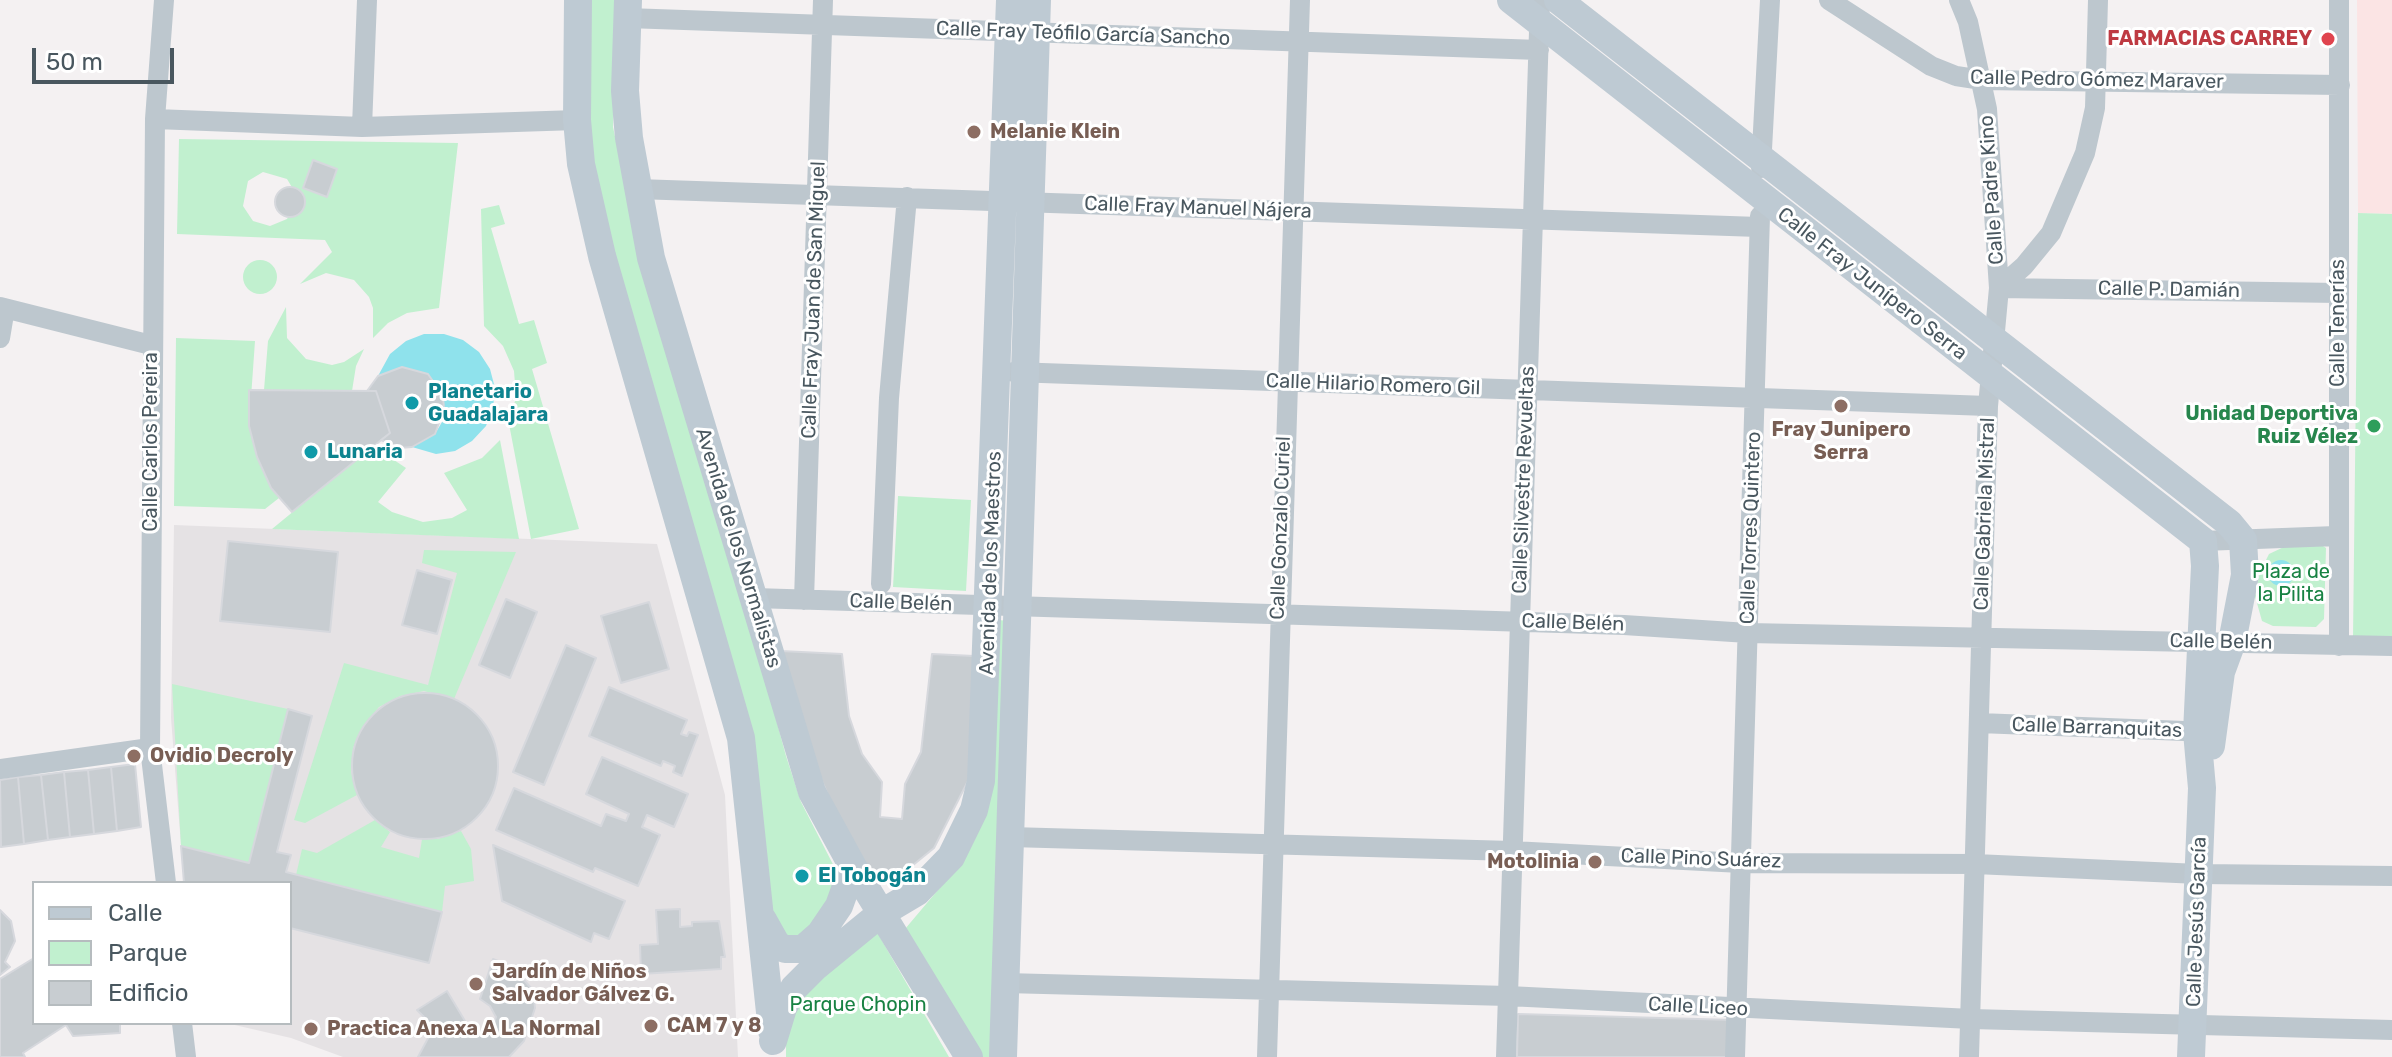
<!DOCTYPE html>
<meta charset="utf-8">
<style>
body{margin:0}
#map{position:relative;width:2392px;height:1057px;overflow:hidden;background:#f4f1f2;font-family:Rubik,sans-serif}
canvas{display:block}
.legend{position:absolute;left:32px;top:881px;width:260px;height:144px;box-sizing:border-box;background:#fff;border:2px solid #b6bcbf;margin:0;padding:10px 14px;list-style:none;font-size:24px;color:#49575f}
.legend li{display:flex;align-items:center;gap:16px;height:40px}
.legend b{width:40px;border:2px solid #b6bcbf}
.scale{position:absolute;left:32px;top:48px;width:142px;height:36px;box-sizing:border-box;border:4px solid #49575f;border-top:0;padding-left:10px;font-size:24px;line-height:28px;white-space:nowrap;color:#49575f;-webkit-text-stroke:6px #fff;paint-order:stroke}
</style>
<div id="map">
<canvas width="2392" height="1057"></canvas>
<ul class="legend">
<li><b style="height:10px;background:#becad3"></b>Calle</li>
<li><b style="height:22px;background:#c1f0cf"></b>Parque</li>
<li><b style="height:22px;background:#c8cdd1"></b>Edificio</li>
</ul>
<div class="scale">50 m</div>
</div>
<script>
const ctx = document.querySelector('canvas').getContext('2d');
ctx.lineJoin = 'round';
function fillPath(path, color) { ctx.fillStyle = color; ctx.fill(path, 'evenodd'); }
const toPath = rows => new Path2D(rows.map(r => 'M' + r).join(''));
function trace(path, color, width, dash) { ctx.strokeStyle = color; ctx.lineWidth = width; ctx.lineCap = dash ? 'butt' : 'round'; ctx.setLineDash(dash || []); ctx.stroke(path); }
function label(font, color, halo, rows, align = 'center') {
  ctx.font = font + ' Rubik,sans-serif'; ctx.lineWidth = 6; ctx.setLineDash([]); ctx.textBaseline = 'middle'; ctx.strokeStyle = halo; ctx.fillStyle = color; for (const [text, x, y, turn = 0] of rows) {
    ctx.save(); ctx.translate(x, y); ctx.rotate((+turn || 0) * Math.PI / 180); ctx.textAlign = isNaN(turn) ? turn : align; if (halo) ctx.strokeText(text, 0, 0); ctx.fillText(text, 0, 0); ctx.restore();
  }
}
fillPath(toPath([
 [174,525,657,544,725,795,738,1057,343,1057,291,1038,226,1023,290,1023,290,883,184,883,171,718]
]), '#e5e2e4');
fillPath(toPath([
 [2357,0,2392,0,2392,214,2358,213]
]), '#fbe4e4');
fillPath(toPath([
 [586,0,617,0,613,127,642,264,756,645,786,756,801,802,841,880,806,939,776,936,589,167],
 [179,139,458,143,439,308,407,313,388,323,373,338,373,308,369,297,354,280,326,273,300,284,332,252,325,240,177,234],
 [263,172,287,179,296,194,296,203,287,219,270,226,253,221,243,206,248,181],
 [499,205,505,224,491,228,519,324,534,320,547,363,532,369,579,529,531,539,509,424,516,397,514,371,503,346,484,326,481,209],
 [2358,213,2392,214,2392,638,2353,638],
 '243 277a17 17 0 1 1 34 0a17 17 0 1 1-34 0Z',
 [286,307,287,338,306,359,332,365,344,362,364,349,356,366,352,391,264,390,268,341],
 [176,338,255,341,249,426,257,457,279,498,265,509,174,506],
 [500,440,519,539,272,529,373,446,406,468,378,502,392,512,423,522,452,518,467,510,444,473,482,458],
 [898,496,971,500,966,591,893,587],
 [2320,544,2326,548,2324,619,2316,627,2273,626,2262,621,2255,596,2260,572,2269,554,2286,546],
 [424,550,516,552,454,699,424,691,400,696,379,707,363,726,353,748,351,772,357,795,305,823,294,820,344,663,428,685,457,573,422,563],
 [999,620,1008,621,990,1057,981,1057,905,929,943,884,969,843],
 [172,684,288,709,249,863,181,846],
 [375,820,390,832,381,847,419,858,422,839,438,839,461,831,471,849,474,881,445,886,442,912,296,875,302,849,317,853],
 [873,925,949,1057,786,1057,786,1016]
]), '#c1f0cf');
fillPath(toPath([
 [424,334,444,334,463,340,479,352,490,369,495,388,493,408,486,426,472,441,455,451,436,454,412,447,435,434,442,422,443,396,437,384,427,374,402,367,378,376,390,354,406,341],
 '2268 573a13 13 0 1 1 26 0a13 13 0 1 1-26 0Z'
]), '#8fe2ec');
const building = toPath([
 [313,160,337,169,327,197,303,188,313,160],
 '275 202a15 15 0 1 1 30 0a15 15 0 1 1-30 0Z',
 [402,367,428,374,443,396,444,409,435,434,412,447,399,448,381,440,390,433,376,391,367,391,378,376,402,367],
 [249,390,376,391,390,433,292,512,271,488,257,457,249,426,249,390],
 [228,541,338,552,330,632,220,621,228,541],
 [417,570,452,580,437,634,402,625,417,570],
 [506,599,537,612,510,678,479,665,506,599],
 [649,602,669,669,621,683,601,616,649,602],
 [566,645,596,658,544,785,513,772,566,645],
 [781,651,842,654,849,716,862,754,882,782,880,817,902,819,905,784,921,752,932,654,974,656,973,771,934,848,902,874,859,868,816,767,781,651],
 [609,687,687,720,681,734,687,736,689,732,698,735,682,776,673,772,675,766,663,761,661,766,589,736,609,687],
 '352 766a73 73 0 1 1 146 0a73 73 0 1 1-146 0Z',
 [288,709,312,716,277,852,291,855,286,872,442,912,429,963,290,928,290,883,184,883,181,846,249,863,288,709],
 [602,757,688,794,674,827,647,815,642,827,660,835,638,886,595,868,593,872,496,830,514,788,601,826,606,814,626,821,629,814,586,794,602,757],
 [135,764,141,827,117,831,111,767,135,764],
 [111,767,117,831,94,834,88,770,111,767],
 [88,770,94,834,70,837,64,772,88,770],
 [64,772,70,837,48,840,41,775,64,772],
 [41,775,48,840,24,844,18,777,41,775],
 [18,777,24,844,1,847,0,780,18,777],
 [493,845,625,901,609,939,594,933,591,942,502,901,493,845],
 [680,909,680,927,692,926,692,922,719,921,725,957,721,957,721,969,641,974,640,945,658,944,656,910,680,909],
 [0,910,11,921,15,941,5,962,10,967,0,975,0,910],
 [34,958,34,1023,120,1023,120,1033,73,1036,66,1025,23,1053,25,1057,0,1057,0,979,34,958],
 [493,959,511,966,533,990,535,1008,524,1041,509,1057,418,1057,434,1027,417,1010,447,991,474,1036,492,1029,496,1017,490,1006,480,999,493,959],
 [1518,1014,1734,1020,1733,1057,1517,1057,1518,1014]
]);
fillPath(building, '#c8cdd1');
trace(building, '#d6d8dd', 2);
trace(toPath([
 [164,0,155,119,150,748,166,883],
 [1829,0,1931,66,1956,76,1982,80,2340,85],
 [1959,0,1968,22,1987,109,1999,288,1988,406,1969,1057],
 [627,18,1539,50],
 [155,119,362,127,577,120],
 [362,127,367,0],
 [1761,168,1770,0],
 [637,189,1759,227],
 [1999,288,2339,293],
 [1999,288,2024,266,2051,233,2085,153,2095,108,2098,0],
 [0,307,151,345],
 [0,338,5,308],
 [1013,372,1988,406],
 [2203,541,2336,536],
 [881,584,889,398,907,197],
 [754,598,1624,625,1748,633,2392,646],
 [804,600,823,0],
 [2339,646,2339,0],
 [1979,723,2210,732],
 [0,769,150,748],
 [1010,837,1512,851,1741,863,1975,864,2199,874,2392,876],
 [1005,983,1508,996,1971,1019,2392,1030],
 [182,1023,186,1057],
 [1267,1057,1300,0],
 [1506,1057,1540,0],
 [1735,1057,1760,216]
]), '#bdc7ce', 20);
trace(toPath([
 [578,0,577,120,581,164,602,256,741,738,772,1031],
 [628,0,625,91,629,138,651,258,812,792,853,867,969,1057],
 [1511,0,2203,541,2205,566,2197,732,2202,788,2191,1057],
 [1558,0,2229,523,2243,540,2245,575,2232,642,2221,672,2211,746],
 [763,920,777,945,785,949,803,949,820,934,839,906,853,867],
 [773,1041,783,1008,794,988,814,968,880,914,917,892,951,857,974,810,981,781,1010,0],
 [1003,1057,1037,0]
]), '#becad3', 28);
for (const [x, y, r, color] of [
 [2328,39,8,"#e0444e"],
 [974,132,8,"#8d6e63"],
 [412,403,8,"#0f9aa8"],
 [1841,406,8,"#8d6e63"],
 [2374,426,8,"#2e9e5b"],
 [311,452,8,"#0f9aa8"],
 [134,756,8,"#8d6e63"],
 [1595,862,8,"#8d6e63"],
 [802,876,8,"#0f9aa8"],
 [476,984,8,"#8d6e63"],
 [651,1026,8,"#8d6e63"],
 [311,1029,8,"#8d6e63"]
]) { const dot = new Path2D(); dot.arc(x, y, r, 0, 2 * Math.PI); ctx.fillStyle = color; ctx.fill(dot); trace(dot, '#fff', 3); }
label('20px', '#49575f', '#fff', [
 ["Calle Fray Teófilo García Sancho",1083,34,2],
 ["Calle Pedro Gómez Maraver",2097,80,1],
 ["Calle Padre Kino",1992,190,-94],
 ["Calle Fray Manuel Nájera",1198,208,2],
 ["Calle Fray Junípero Serra",1872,284,38],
 ["Calle P. Damián",2169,290,1],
 ["Calle Fray Juan de San Miguel",814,300,-88],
 ["Calle Tenerías",2338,323,-90],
 ["Calle Hilario Romero Gil",1373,385,2],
 ["Calle Carlos Pereira",151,442,-90],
 ["Calle Silvestre Revueltas",1524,480,-88],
 ["Calle Gabriela Mistral",1985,514,-88],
 ["Calle Gonzalo Curiel",1281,528,-88],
 ["Calle Torres Quintero",1751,528,-88],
 ["Avenida de los Normalistas",738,548,73],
 ["Avenida de los Maestros",991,563,-88],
 ["Calle Belén",901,603,2],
 ["Calle Belén",1573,623,2],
 ["Calle Belén",2221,642,1],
 ["Calle Barranquitas",2097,728,2],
 ["Calle Pino Suárez",1701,859,2],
 ["Calle Jesús García",2197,922,-88],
 ["Calle Liceo",1698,1007,3]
]);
label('bold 20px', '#be3a42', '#fff', [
 ["FARMACIAS CARREY",2312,39]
], 'right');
label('bold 20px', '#785e54', '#fff', [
 ["Melanie Klein",990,132],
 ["Fray Junipero",1841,430,"center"],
 ["Serra",1841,453,"center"],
 ["Ovidio Decroly",150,756],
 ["Motolinia",1579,862,"right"],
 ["Jardín de Niños",492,972],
 ["Salvador Gálvez G.",492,995],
 ["CAM 7 y 8",667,1026],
 ["Practica Anexa A La Normal",327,1029]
], 'left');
label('bold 20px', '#0d838f', '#fff', [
 ["Planetario",428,392],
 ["Guadalajara",428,415],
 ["Lunaria",327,452],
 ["El Tobogán",818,876]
], 'left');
label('bold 20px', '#27864d', '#fff', [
 ["Unidad Deportiva",2358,414],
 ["Ruiz Vélez",2358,437]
], 'right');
label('20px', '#188243', '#fff', [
 ["Plaza de",2291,572],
 ["la Pilita",2291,595],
 ["Parque Chopin",858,1005]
]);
</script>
